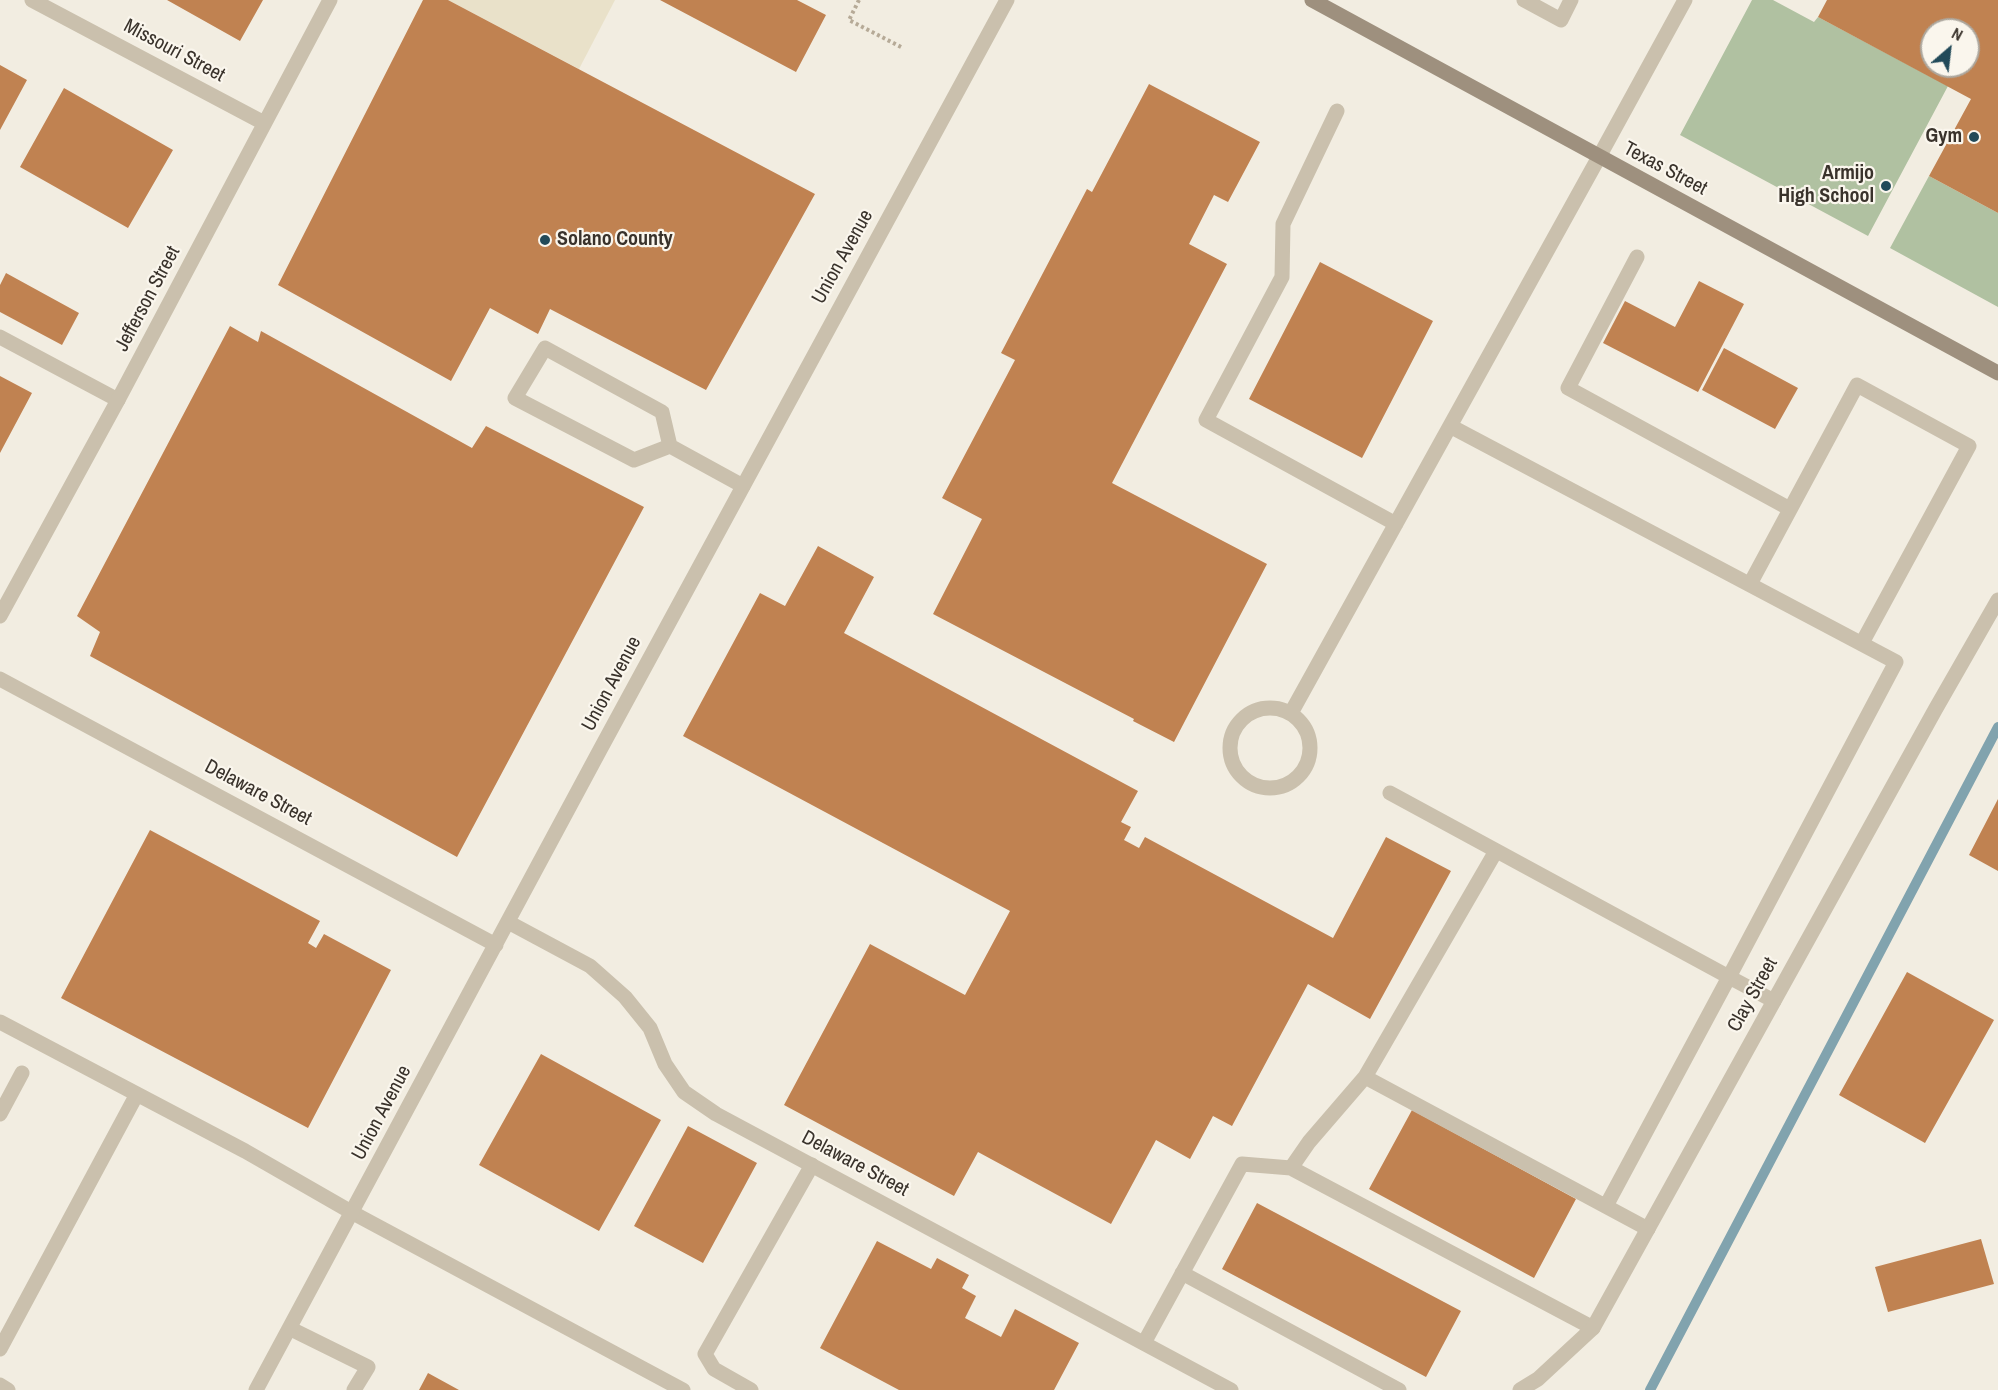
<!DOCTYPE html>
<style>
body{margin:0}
#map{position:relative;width:1998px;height:1390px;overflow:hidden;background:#f2ede1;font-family:"Archivo Narrow",sans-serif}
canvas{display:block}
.north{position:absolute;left:1920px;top:18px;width:60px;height:60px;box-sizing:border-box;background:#faf6ed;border:2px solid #ada89f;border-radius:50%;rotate:28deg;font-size:16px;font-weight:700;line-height:24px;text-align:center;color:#39322b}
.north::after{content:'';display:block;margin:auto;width:21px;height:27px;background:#224a59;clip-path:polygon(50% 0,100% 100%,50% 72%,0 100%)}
</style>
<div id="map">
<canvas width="1998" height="1390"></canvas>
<div class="north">N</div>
</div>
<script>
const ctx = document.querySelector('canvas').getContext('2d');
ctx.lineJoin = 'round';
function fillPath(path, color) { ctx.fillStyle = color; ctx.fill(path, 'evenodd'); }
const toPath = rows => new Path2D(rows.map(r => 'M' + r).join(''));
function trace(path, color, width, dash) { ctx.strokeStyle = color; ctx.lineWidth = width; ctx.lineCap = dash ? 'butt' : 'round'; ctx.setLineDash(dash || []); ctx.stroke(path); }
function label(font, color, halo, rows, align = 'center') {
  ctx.font = font + ' "Archivo Narrow",sans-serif'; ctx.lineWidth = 4.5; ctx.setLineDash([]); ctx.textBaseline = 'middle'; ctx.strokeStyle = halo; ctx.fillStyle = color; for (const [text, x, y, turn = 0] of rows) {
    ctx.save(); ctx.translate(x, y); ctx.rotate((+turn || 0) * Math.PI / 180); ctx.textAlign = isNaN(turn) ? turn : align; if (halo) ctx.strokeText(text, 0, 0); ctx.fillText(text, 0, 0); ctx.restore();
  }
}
fillPath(toPath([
 [1752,0,1773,0,1814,22,1818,17,1948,86,1868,236,1680,135],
 [1929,176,1998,213,1998,307,1890,248]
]), '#b0c1a1');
fillPath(toPath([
 [448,0,615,0,579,69]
]), '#e9e1c9');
trace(toPath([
 [1650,1390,1998,727]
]), '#81a3ae', 10);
fillPath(toPath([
 [167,0,263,0,240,41],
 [423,0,448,0,815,194,706,390,550,309,538,334,490,308,451,381,278,285],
 [660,0,797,0,826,15,796,72],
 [1827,0,1998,0,1998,213,1929,176,1971,99,1818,17],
 [1932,30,1968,30,1968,66,1932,66],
 [0,65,27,80,0,130],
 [1149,84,1260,142,1228,202,1214,195,1189,244,1227,264,1112,483,1267,564,1174,742,1133,721,1134,719,933,614,982,519,942,498,1015,360,1001,353,1087,189,1092,192],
 [64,88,173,150,128,228,20,167],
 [1320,262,1433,321,1362,458,1249,399],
 [6,273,79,313,62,345,0,312,0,285],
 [1699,281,1744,304,1698,392,1603,343,1625,301,1675,327],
 [230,326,258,342,261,331,472,448,486,426,644,507,457,857,90,656,100,632,77,616],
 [1724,348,1798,388,1775,429,1702,390],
 [0,376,32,393,0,453],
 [818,546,874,577,844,633,1138,791,1121,822,1131,827,1124,840,1139,848,1145,837,1333,938,1386,837,1451,871,1370,1019,1308,984,1232,1126,1213,1116,1190,1159,1156,1140,1111,1224,978,1152,954,1196,784,1105,870,944,965,995,1010,911,683,736,760,593,785,606],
 [1998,799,1998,871,1969,855],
 [150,830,320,921,308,943,316,948,324,934,391,970,308,1128,61,998],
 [1907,972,1994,1020,1925,1143,1839,1095],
 [541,1054,661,1120,599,1231,479,1165],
 [1412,1110,1576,1199,1534,1278,1369,1189],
 [688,1126,757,1163,703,1263,634,1226],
 [1257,1203,1461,1311,1426,1377,1222,1269],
 [1981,1239,1994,1284,1888,1312,1875,1267],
 [877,1241,931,1269,937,1258,969,1275,962,1288,976,1296,965,1318,1001,1337,1015,1309,1079,1343,1054,1390,899,1390,820,1348],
 [428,1373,459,1390,419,1390]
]), '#c08251');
trace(toPath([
 [859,0,849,20,901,47]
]), '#b6aa97', 4, [3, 3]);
trace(toPath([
 [1524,0,1561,20,1571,0],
 [1337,111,1283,224,1282,277,1206,420,1396,524],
 [1637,257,1568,388,1790,509],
 [0,337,118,400],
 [1450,426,1896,662,1729,977,1774,1001],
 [670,446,634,460,515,398,545,348,662,412,670,446,743,486],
 [1750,584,1857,385,1969,446,1862,643],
 '1230 748a40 40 0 1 1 80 0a40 40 0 1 1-80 0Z',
 [1291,713,1599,157],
 [1390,793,1729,977,1606,1206],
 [1496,851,1365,1077,1648,1229],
 [0,1022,245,1151,353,1213,683,1390],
 [0,1114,22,1073],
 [1291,1168,1309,1142,1365,1077],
 [1182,1273,1399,1390],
 [291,1329,368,1367,354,1390],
 [1144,1343,1242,1164,1291,1168,1593,1328],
 [0,1349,137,1094],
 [751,1390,714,1369,705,1354,812,1165]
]), '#cac0ad', 15);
trace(toPath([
 [32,0,264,123],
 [1599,157,1685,0],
 [0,616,118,400,330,0],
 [0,679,496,945],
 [508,922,590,966,625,997,650,1028,665,1064,684,1092,716,1114,1231,1390],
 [0,1385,8,1390],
 [256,1390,601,748,1007,0],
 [1520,1390,1538,1379,1593,1328,1935,710,1998,600]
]), '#cac0ad', 15);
trace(toPath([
 [1312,0,1998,373]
]), '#9e907e', 15);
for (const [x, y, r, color] of [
 [1974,137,6,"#224a59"],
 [1886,186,6,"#224a59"],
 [545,240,6,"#224a59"]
]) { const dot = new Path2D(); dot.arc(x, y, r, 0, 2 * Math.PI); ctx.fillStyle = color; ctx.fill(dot); trace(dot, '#faf6ed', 2); }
label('20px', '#39322b', '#faf6ed', [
 ["Missouri Street",174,51,28],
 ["Texas Street",1665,169,28],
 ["Union Avenue",843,257,-61],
 ["Jefferson Street",148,299,-62],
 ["Union Avenue",612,684,-62],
 ["Delaware Street",258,793,28],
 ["Clay Street",1753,995,-61],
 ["Union Avenue",382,1113,-62],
 ["Delaware Street",855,1164,28]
]);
label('bold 20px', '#39322b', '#faf6ed', [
 ["Gym",1962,137],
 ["Armijo",1874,174],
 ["High School",1874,197],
 ["Solano County",557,240,"left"]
], 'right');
</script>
